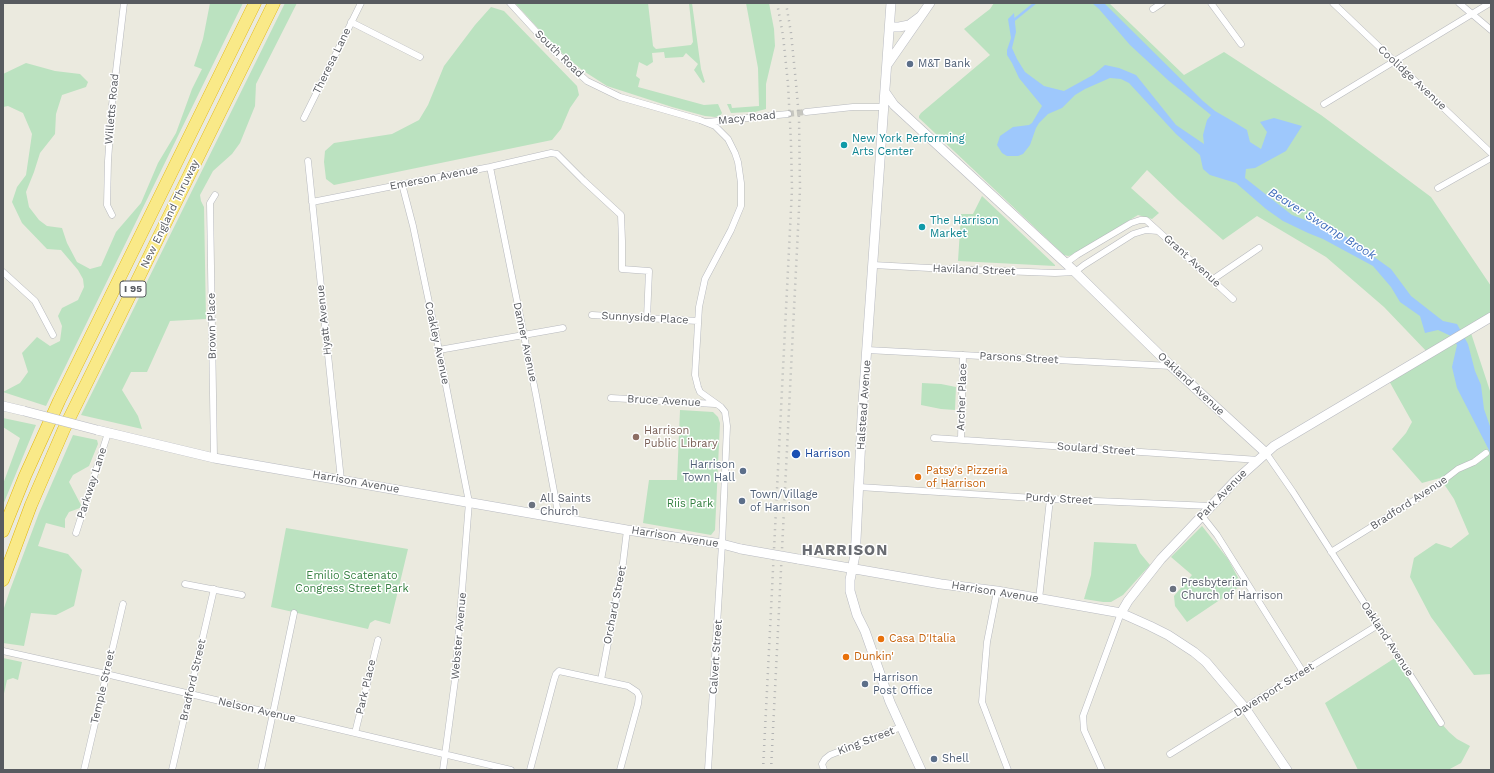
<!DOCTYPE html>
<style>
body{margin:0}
#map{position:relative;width:1494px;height:773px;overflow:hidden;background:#ebeadf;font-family:"Work Sans",sans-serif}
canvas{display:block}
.frame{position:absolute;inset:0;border:4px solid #585b60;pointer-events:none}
</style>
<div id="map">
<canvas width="1494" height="773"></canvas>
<div class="frame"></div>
</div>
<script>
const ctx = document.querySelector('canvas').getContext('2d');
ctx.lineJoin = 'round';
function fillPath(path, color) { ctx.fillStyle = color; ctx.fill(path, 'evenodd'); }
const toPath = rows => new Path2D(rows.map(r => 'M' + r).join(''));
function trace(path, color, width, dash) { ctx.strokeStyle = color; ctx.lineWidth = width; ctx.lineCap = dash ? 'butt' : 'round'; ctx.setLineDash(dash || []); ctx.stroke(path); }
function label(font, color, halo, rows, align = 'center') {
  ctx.font = font + ' "Work Sans",sans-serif'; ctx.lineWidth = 3; ctx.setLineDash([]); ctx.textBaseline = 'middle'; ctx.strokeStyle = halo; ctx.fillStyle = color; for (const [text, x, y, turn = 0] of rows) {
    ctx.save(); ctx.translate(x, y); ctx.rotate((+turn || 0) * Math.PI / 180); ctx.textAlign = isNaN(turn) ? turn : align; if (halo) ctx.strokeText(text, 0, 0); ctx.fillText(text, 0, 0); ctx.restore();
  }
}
fillPath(toPath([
 [210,3,243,3,46,406,3,392,20,383,28,372,22,353,37,337,50,346,60,341,62,326,58,316,62,308,78,300,84,287,83,279,78,270,61,250,47,249,22,223,12,202,17,187,26,175,32,134,23,113,8,106,3,107,3,74,26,63,55,71,80,74,88,82,86,87,62,95,56,114,55,134,40,153,34,172,26,192,29,207,39,220,47,226,62,228,67,243,77,262,90,269,101,266,116,232,141,203,158,163,176,133,192,89,202,69,194,66,203,39],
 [285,3,297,3,256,84,255,106,240,143,232,154,213,171,200,195,201,201,204,207,206,319,170,321,147,372,131,372,122,390,138,416,142,429,81,415],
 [515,3,648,3,653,46,656,49,691,45,693,42,689,3,692,3,701,69,705,82,703,83,694,70,698,64,686,53,683,57,665,58,664,52,652,53,653,62,647,66,639,62,636,76,640,79,638,87,704,105,718,104,722,113,720,116,715,117,705,116,672,107,607,86,582,70,556,48],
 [746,3,769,3,774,29,775,46,766,84,766,109,751,113,749,112,731,113,727,104,731,104,732,108,759,106,758,68],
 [994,3,1109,3,1184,75,1224,52,1321,115,1431,197,1491,286,1491,317,1470,330,1491,394,1491,674,1474,675,1431,617,1410,577,1414,558,1436,543,1451,548,1469,534,1454,499,1440,478,1422,483,1392,449,1406,433,1412,422,1388,379,1429,354,1384,307,1326,257,1257,216,1223,240,1178,200,1147,170,1131,188,1159,213,1152,219,1138,215,1073,255,1068,256,1064,255,919,118,919,116,921,113,990,55,964,29,990,9],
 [491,7,504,11,577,86,579,95,570,108,561,129,552,140,334,185,326,179,324,162,325,151,334,143,392,134,419,120,428,105,444,66,475,25],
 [982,196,1055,265,1055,266,958,261,961,214,973,214],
 [922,383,941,384,956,387,955,410,941,409,921,405],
 [680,410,713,412,718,417,720,423,715,530,711,535,643,523,649,480,677,480],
 [3,418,36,425,3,505,3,484,20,438,3,427],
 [73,435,97,440,98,444,89,466,73,475,69,482,81,505,80,508,69,512,65,519,65,528,46,523,38,546,68,554,82,570,74,606,56,615,31,613,24,646,3,643,3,611,10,590,39,513],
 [1202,526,1228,559,1242,585,1187,622,1175,606,1174,596,1192,575,1171,557],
 [286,528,408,549,390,624,375,620,370,623,368,629,271,607],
 [1094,542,1136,544,1140,553,1150,565,1123,595,1111,602,1103,602,1084,599,1091,575],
 [1398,656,1441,723,1449,732,1457,739,1470,746,1461,763,1448,770,1358,770,1325,703],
 [3,658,22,662,18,680,13,678,7,680,3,698]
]), '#bbe2c0');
fillPath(toPath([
 [1092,3,1104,3,1203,101,1215,111,1234,122,1247,130,1250,142,1261,149,1267,132,1260,122,1274,118,1302,126,1286,151,1255,168,1246,169,1245,178,1292,215,1342,234,1391,269,1411,296,1443,321,1457,324,1468,344,1475,371,1481,385,1484,409,1491,429,1491,454,1457,388,1452,367,1457,345,1451,336,1438,330,1425,333,1420,316,1400,302,1391,287,1373,266,1323,239,1308,233,1283,221,1266,209,1236,183,1210,175,1203,169,1200,155,1176,134,1129,83,1121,79,1110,78,1085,89,1075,95,1062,108,1048,114,1039,123,1036,128,1030,145,1023,154,1018,156,1007,156,1002,153,997,145,1000,136,1013,127,1029,125,1032,123,1042,106,1019,78,1012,63,1007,55,1007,50,1011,38,1008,19,1014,13,1016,32,1012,48,1017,59,1025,72,1044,86,1064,91,1093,75,1105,65,1119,68,1136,75,1176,125,1204,144,1203,135,1207,120,1211,115,1169,81,1130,45,1099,9]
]), '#9ec8fc');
trace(toPath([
 [1014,20,1035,3]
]), '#9ec8fc', 2.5);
trace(toPath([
 [788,114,806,112]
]), '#c6c6bf', 6, [6, 3]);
const street = toPath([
 [510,3,555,52,587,81,620,97,700,120,715,126,728,139,735,153,738,162,741,183,741,206,731,230,705,279,699,307,695,375,698,387,700,392,721,407,725,412,727,426,722,544,708,770],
 [1211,3,1241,44],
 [1333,3,1491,153],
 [1459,3,1491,30],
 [1153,9,1162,3],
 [351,22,420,57],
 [1324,104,1490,3],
 [806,112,853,107,884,107],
 [304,118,361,3],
 [707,122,788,114],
 [308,161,341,480],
 [490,167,536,395,559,518],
 [402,184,413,226,439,350,469,502,455,680,443,770],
 [1438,188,1491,158],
 [312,202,490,167,551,153,557,154,583,180,621,215,622,241,622,269,649,271,647,318],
 [112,215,107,205,108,161,112,105,124,3],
 [1066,263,1077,255,1131,223,1140,220,1146,220,1233,299],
 [873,265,948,269,1055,273,1075,272,1084,265,1133,234,1146,230,1158,231],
 [3,272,35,301,53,335],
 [1212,280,1259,248],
 [592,315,698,321],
 [439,350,563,328],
 [867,350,1171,366],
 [611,398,715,404],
 [934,438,1259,460],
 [961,439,963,355],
 [1266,453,1293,492,1441,723],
 [214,458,210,203,215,195],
 [859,487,1050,499,1211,506],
 [1202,516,1217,535,1303,672],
 [76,533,108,433],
 [1331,552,1431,490,1458,469,1474,462,1486,453],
 [185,584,242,595],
 [997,591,987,642,982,702,1008,770],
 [1039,599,1050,499],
 [3,651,106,674,511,770],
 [601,680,623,563,627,530],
 [355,733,378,640],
 [1170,754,1378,625],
 [84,770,123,604],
 [172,770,214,589],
 [261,770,294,613],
 [530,770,554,680,556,674,559,671,628,686,637,692,639,696,638,704,620,770],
 [824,770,822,764,825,759,830,755,901,727],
 [1102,770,1084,730,1083,716,1121,613]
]);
const secondary = toPath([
 [891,3,862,417,856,540,855,555,850,580,850,591,857,615,865,631,890,702,921,770],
 [890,27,899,27,909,25,921,16,930,3],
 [887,65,921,16],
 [885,92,894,105,1071,268,1171,366,1266,453],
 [3,406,24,411],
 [97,430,214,458,627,530,722,544,741,549],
 [798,559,941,584,997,591,1121,613,1150,626,1168,635,1194,652,1206,662,1245,708,1287,770],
 [1121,613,1128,601,1161,559,1236,480,1274,446,1491,317]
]);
const highway = toPath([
 [3,531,25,476,59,401,255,3],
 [3,580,31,505,64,429,274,3]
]);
trace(street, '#b7b9be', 7);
trace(secondary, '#b8bac1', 10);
trace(highway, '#e2b708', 13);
trace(street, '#fff', 6);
trace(secondary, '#fff', 9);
trace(highway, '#f9e988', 12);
trace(toPath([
 [763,770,792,189,791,143,788,84,783,35,777,3],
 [771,770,800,189,799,118,796,83,791,33,786,3]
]), '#b2b3b3', 2.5, [1, 5]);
const secondaryBridge = toPath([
 [24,411,97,430],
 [741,549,798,559]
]);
trace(secondaryBridge, '#b8bac1', 10, []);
trace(secondaryBridge, '#fff', 9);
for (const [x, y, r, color] of [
 [910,64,4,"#5c6f8a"],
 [844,145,4,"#0f9aa8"],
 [922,227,4,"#0f9aa8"],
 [636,437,4,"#8d6e63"],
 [796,454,5,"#1a4fb4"],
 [743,471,4,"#5c6f8a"],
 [918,477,4,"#e8710a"],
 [742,501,4,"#5c6f8a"],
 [532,505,4,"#6b7280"],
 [1173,589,4,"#6b7280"],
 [881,639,4,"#e8710a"],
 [846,657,4,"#e8710a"],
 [865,684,4,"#5c6f8a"],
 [934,759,4,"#5c6f8a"]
]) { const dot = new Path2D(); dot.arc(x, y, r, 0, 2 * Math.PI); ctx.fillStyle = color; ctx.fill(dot); trace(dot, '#fff', 1.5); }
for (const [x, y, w] of [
 [133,289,26]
]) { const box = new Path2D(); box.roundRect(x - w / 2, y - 8, w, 16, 3); ctx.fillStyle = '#fff'; ctx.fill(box); trace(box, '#585b60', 1); }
label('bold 10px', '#585b60', null, [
 ["I 95",133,289]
]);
label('11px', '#585b60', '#fff', [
 ["South Road",559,54,44],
 ["Theresa Lane",332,61,-64],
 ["Coolidge Avenue",1412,78,43],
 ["Willetts Road",112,109,-85],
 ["Macy Road",747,118,-6],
 ["Emerson Avenue",434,178,-11],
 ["New England Thruway",170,214,-64],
 ["Grant Avenue",1192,261,42],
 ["Haviland Street",974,270,2],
 ["Sunnyside Place",645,318,3],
 ["Hyatt Avenue",324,320,-96],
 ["Brown Place",212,326,-91],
 ["Danner Avenue",525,342,78],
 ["Coakley Avenue",437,343,78],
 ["Parsons Street",1019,358,3],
 ["Oakland Avenue",1191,384,43],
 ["Archer Place",962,397,-88],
 ["Bruce Avenue",664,401,3],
 ["Halstead Avenue",864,405,-86],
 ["Soulard Street",1096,449,4],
 ["Harrison Avenue",356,482,10],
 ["Parkway Lane",92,483,-72],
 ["Park Avenue",1222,495,-46],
 ["Purdy Street",1059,499,3],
 ["Bradford Avenue",1409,503,-33],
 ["Harrison Avenue",675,537,9],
 ["Harrison Avenue",995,592,9],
 ["Orchard Street",615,605,-79],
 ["Webster Avenue",459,636,-85],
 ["Oakland Avenue",1387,639,57],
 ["Calvert Street",716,657,-86],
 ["Bradford Street",193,680,-77],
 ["Temple Street",103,687,-77],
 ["Park Place",366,687,-77],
 ["Davenport Street",1274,690,-32],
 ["Nelson Avenue",257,710,13],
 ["King Street",866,741,-21]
]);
label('11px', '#4e5e75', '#fff', [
 ["M&T Bank",918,64],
 ["Harrison",735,465,"right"],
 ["Town Hall",735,478,"right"],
 ["Town/Village",750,495],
 ["of Harrison",750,508],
 ["Harrison",873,678],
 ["Post Office",873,691],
 ["Shell",942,759]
], 'left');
label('11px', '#0d838f', '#fff', [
 ["New York Performing",852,139],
 ["Arts Center",852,152],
 ["The Harrison",930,221],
 ["Market",930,234]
], 'left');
label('11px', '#785e54', '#fff', [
 ["Harrison",644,431],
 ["Public Library",644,444]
], 'left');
label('11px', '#164399', '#fff', [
 ["Harrison",805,454]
], 'left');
label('11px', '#c56008', '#fff', [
 ["Patsy's Pizzeria",926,471],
 ["of Harrison",926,484],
 ["Casa D'Italia",889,639],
 ["Dunkin'",854,657]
], 'left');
label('11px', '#5b616d', '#fff', [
 ["All Saints",540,499],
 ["Church",540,512],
 ["Presbyterian",1181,583],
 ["Church of Harrison",1181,596]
], 'left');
label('11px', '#368142', '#fff', [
 ["Riis Park",690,504],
 ["Emilio Scatenato",352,576],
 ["Congress Street Park",352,589]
]);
label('italic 12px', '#4370bd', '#fff', [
 ["Beaver Swamp Brook",1322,224,32]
]);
ctx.letterSpacing = '1px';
label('bold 15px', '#696c72', '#fff', [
 ["HARRISON",845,551]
]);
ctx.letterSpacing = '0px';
</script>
